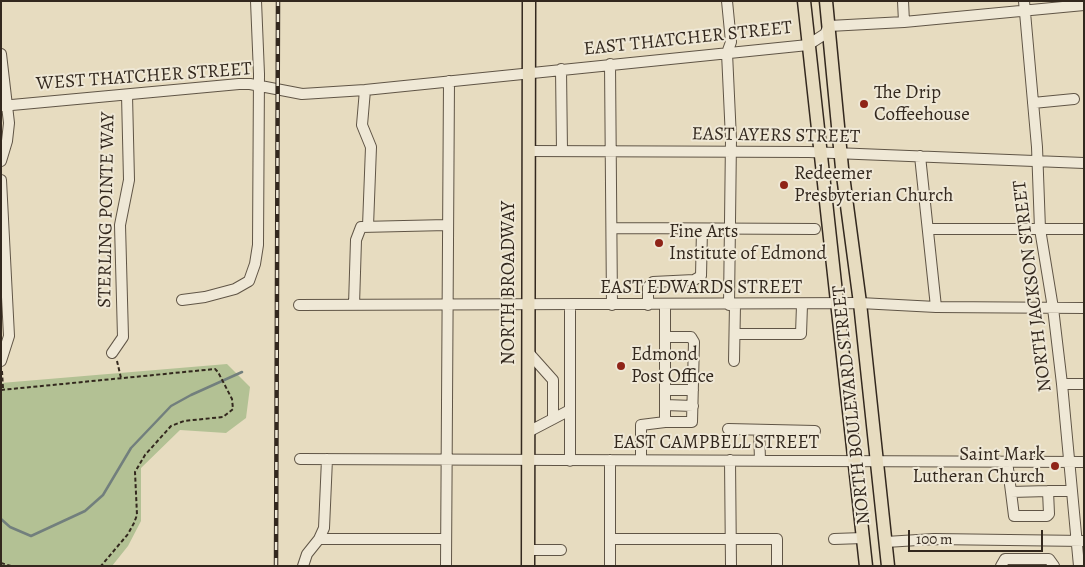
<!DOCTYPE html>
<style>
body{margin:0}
#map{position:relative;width:1085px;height:567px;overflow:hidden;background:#e7dcc0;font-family:Alegreya,serif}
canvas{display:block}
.frame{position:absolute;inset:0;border:2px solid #33281e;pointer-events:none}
.scale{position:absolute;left:908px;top:530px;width:135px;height:22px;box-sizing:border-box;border:2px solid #33281e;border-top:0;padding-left:6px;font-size:15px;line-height:18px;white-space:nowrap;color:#33281e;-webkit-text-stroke:4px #efe8d6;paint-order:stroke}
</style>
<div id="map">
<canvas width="1085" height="567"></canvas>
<div class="frame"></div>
<div class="scale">100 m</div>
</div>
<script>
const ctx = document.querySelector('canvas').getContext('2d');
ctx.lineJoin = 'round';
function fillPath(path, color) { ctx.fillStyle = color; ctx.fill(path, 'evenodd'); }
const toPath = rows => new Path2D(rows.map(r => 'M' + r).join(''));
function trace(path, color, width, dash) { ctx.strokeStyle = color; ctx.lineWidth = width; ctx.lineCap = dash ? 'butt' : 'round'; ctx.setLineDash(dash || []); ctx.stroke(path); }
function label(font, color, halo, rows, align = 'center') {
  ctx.font = font + ' Alegreya,serif'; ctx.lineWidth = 4; ctx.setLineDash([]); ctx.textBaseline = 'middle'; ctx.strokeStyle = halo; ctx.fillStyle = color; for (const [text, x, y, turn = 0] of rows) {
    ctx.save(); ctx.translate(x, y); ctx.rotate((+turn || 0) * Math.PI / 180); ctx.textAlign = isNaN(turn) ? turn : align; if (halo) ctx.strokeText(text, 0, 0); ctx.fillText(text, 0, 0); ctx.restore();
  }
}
fillPath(toPath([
 [227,364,250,387,246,418,226,433,180,430,141,468,141,521,128,546,112,566,1,566,1,383]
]), '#b3c194');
trace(toPath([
 [1,519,10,527,31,536,85,511,103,495,131,448,171,406,191,395,242,372]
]), '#727f7d', 2.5);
const minor = toPath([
 [727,1,731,42,727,53,731,139,729,305],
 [903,1,904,22],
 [1024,1,1037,147,1040,229,1053,308,1062,384,1079,566],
 [1,54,9,123,7,141,1,161],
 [610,64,612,305],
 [561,69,562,151],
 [365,90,362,125,371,147,368,226],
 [1033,103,1074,99],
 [1,106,239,84,250,84,302,94,365,90,808,45,825,34,829,26,904,22,1084,5],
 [528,151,809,152,1084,163],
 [920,156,936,307],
 [1,180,9,336,1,361],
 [612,228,815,229],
 [928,229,1084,229],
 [182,300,205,297,235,289,249,281,255,264,258,245,259,74,256,1],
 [299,305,860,303,936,307,1084,308],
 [354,305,356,240,361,227,447,225],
 [570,305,570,461],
 [648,305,648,287,653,282,694,280,701,276,702,229],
 [735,334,801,334,802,305],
 [528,352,553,380,553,419],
 [112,353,123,337,120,225,129,180,127,95],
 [734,361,735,305],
 [1062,384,1084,384],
 [665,390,693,390],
 [665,405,693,406],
 [665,422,692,422,694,342,691,337,665,337],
 [728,429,815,431],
 [759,430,760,460],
 [528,432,570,410],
 [300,459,1084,462],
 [610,460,610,566],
 [641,460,641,425,665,422,665,306],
 [730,460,731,566],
 [1007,461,1011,492],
 [1048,491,1049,514,1047,516,1014,516,1011,492,1048,491,1071,491],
 [319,539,446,539],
 [610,539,777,539,777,566],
 [834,539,863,538],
 [886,542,934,539,1084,541],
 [528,550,561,550],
 [303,566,307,554,319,539,324,528,327,459],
 [446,566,449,81],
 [1001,566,1005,559,1049,559,1054,566]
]);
const major = toPath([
 [804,1,866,566],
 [826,1,842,168,860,303,888,566],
 [528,566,529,1]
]);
trace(minor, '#605546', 12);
trace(major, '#33281e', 15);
trace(toPath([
 [117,361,121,378],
 [2,371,3,388],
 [1,390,215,369,218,372,232,399,233,409,223,417,184,421,171,426,145,455,135,472,137,515,134,523,128,534,101,566],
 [1,563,11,566]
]), '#33281e', 2, [4, 2.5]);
trace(minor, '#efe8d6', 10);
trace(major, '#e7dcc0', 12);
const rail = toPath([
 [276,566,278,1]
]);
trace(rail, '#33281e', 4.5);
trace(rail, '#efe8d6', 2.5, [8]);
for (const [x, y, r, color] of [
 [864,104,5,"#8f2418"],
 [784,185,5,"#8f2418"],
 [659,243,5,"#8f2418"],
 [621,366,5,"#8f2418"],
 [1055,466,5,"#8f2418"]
]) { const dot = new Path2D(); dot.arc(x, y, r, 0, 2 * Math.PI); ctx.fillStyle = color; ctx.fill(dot); trace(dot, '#efe8d6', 2); }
label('19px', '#33281e', '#efe8d6', [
 ["EAST THATCHER STREET",688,39,-6],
 ["WEST THATCHER STREET",144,77,-4],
 ["EAST AYERS STREET",776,136,1],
 ["STERLING POINTE WAY",107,210,-89],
 ["NORTH BROADWAY",509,283,-90],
 ["NORTH JACKSON STREET",1033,286,-97],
 ["EAST EDWARDS STREET",701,288],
 ["NORTH BOULEVARD STREET",852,405,-96],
 ["EAST CAMPBELL STREET",716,443]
]);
label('19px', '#33281e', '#efe8d6', [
 ["The Drip",874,93],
 ["Coffeehouse",874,115],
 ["Redeemer",794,174],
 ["Presbyterian Church",794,196],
 ["Fine Arts",669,232],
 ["Institute of Edmond",669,254],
 ["Edmond",631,355],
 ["Post Office",631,377],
 ["Saint Mark",1045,455,"right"],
 ["Lutheran Church",1045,477,"right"]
], 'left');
</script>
